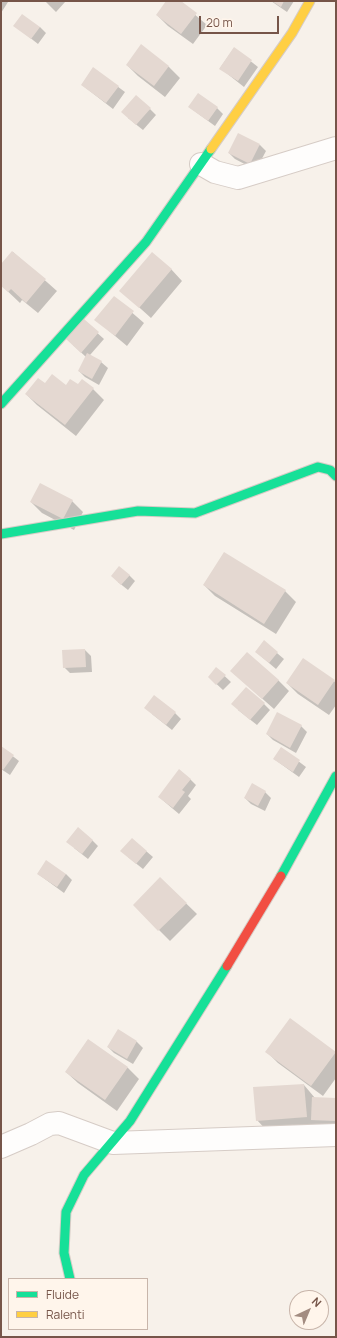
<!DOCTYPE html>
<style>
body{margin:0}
#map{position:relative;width:337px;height:1338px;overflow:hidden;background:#f7f1ea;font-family:Manrope,sans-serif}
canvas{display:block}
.frame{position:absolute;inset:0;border:2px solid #765549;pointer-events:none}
.legend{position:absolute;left:8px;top:1278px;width:140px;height:52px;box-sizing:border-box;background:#fff5eb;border:1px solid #c8b5aa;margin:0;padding:5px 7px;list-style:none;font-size:12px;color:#765549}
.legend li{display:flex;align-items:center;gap:8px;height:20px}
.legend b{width:20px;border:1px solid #c8b5aa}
.north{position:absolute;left:289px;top:1290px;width:40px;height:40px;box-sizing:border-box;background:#fff5eb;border:1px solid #c8b5aa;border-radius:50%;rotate:44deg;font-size:11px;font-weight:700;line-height:16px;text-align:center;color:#765549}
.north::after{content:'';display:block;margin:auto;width:14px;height:18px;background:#a38c81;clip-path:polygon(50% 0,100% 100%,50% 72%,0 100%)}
.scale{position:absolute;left:199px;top:16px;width:80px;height:18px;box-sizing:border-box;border:2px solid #765549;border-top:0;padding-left:5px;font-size:12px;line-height:14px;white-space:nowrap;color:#765549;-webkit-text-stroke:3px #fff5eb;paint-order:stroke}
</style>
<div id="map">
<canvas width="337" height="1338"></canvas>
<div class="frame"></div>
<ul class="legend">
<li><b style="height:5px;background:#16e098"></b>Fluide</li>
<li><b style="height:5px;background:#ffcf43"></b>Ralenti</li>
</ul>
<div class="north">N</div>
<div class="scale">20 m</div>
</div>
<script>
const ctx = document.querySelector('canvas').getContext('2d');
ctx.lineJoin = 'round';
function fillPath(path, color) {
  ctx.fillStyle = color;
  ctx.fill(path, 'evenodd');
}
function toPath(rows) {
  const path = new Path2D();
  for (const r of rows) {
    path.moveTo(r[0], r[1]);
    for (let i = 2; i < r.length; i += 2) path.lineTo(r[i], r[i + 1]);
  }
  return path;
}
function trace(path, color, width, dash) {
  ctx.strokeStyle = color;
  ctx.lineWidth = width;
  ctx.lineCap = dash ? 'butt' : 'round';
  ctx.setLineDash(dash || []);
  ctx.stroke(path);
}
const shadow = toPath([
 [1,1,8,2,1,13],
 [45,1,66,1,56,12],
 [167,1,179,1,207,25,193,44,168,26,157,15],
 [271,1,294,1,287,12],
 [15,26,40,27,46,33,38,44],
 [142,46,169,67,180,78,165,97,138,76,127,65],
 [234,48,258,67,244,87,220,68],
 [94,69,125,92,113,109,82,85],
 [189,107,217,108,223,114,215,126],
 [150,109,156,115,143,130,128,118],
 [260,145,266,151,256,170,235,159,229,153],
 [13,252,57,291,38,313,22,300,20,303,1,285,1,265],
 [171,269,182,281,151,318,121,291],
 [114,297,144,323,127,346,96,320],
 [84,321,104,339,90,355,101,362,108,368,99,385,85,377,79,371,86,357,73,345],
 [45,385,78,386,93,389,104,400,76,436,37,405,26,394],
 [72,501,83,512,74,530,42,513,31,502],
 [129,575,135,581,128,590,118,582],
 [204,585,285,591,296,602,276,634,215,596],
 [264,642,284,659,276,669,256,652],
 [85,650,91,656,92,672,70,673,64,667],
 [216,668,231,682,223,690,209,677],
 [231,671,278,680,289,691,274,709],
 [334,681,336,683,336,705,329,715,298,694,287,683],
 [264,704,270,710,257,725,238,710],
 [175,713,181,719,172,730,152,714],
 [301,726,307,732,296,753,273,740,267,734],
 [1,747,19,761,10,775,1,769],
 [281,748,306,767,299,777,274,759],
 [190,779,196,785,188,796,191,799,179,814,159,797],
 [265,792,271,798,265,811,251,804,245,798],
 [132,839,153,857,143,869,128,857],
 [92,840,98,846,88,859,74,848],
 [38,874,66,874,72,880,64,893],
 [160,878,197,914,170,941,134,905],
 [291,1020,336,1053,336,1078,323,1096,278,1063,267,1052],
 [119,1031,137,1042,143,1048,133,1064,114,1053,108,1047],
 [88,1040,128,1068,139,1079,117,1111,78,1083,66,1072],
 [304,1085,315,1098,336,1099,336,1132,268,1132,257,1120]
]);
const building = toPath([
 [166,1,181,1,197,13,181,34,156,15],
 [272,1,284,1,281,7],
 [22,14,40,27,31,39,13,26],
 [141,44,169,66,154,86,126,65],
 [234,47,252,60,238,81,219,69],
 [93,67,119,86,106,103,81,85],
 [198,93,218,107,208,121,188,107],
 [136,95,151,108,136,125,121,112],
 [238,133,260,144,250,164,228,153],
 [12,251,46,279,26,303,11,289,8,292,1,286,1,264],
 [152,252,172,269,139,308,119,291],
 [114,296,134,311,115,336,94,320],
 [84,319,99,332,81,353,66,339],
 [87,353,102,361,92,379,78,371],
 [52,374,66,385,70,379,78,384,82,379,94,388,65,425,25,394,38,378,45,383],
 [40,483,73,500,63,519,30,502],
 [224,552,286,590,264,624,203,585],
 [119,566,130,575,121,585,111,576],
 [264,640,278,652,269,663,255,652],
 [85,649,86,667,63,668,62,650],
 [247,652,279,680,262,699,230,671],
 [303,658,335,680,318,705,286,683],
 [216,667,226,675,216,685,208,677],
 [246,687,265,703,250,720,231,704],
 [154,695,176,712,166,725,144,708],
 [277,712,302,725,290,748,266,734],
 [1,746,14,755,3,770,1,768],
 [281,747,300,760,293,772,273,759],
 [179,769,191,779,182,790,185,792,173,808,158,797],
 [252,783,266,791,258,806,244,798],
 [78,827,93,840,82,854,66,842],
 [132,838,147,851,136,864,120,851],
 [46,860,66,874,57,887,37,874],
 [160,877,187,903,158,931,133,905],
 [290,1018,336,1052,311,1086,265,1052],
 [118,1029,137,1041,127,1059,107,1047],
 [88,1039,128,1067,105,1100,65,1072],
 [304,1084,307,1117,256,1121,253,1087],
 [312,1097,336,1098,336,1121,311,1120]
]);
const street = toPath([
 [201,164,215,172,238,178,336,148],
 [1,1147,31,1134,50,1124,59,1123,113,1143,336,1135]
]);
const fast = toPath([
 [1,404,146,242,211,149],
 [1,534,138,511,195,513,318,467,330,470,336,476],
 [281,876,336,776],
 [70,1279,64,1253,66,1212,84,1175,130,1121,227,966]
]);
const slow = toPath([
 [211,149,292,33,310,1]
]);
const jam = toPath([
 [227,966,281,876]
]);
fillPath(shadow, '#0003');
fillPath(building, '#e4d8d1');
trace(street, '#d6ccc6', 24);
trace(fast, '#d6ccc6', 11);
trace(slow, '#d6ccc6', 11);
trace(jam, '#d6ccc6', 11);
trace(street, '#fefdfc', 22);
trace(fast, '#16e098', 9);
trace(slow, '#ffcf43', 9);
trace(jam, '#f24e42', 9);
</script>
